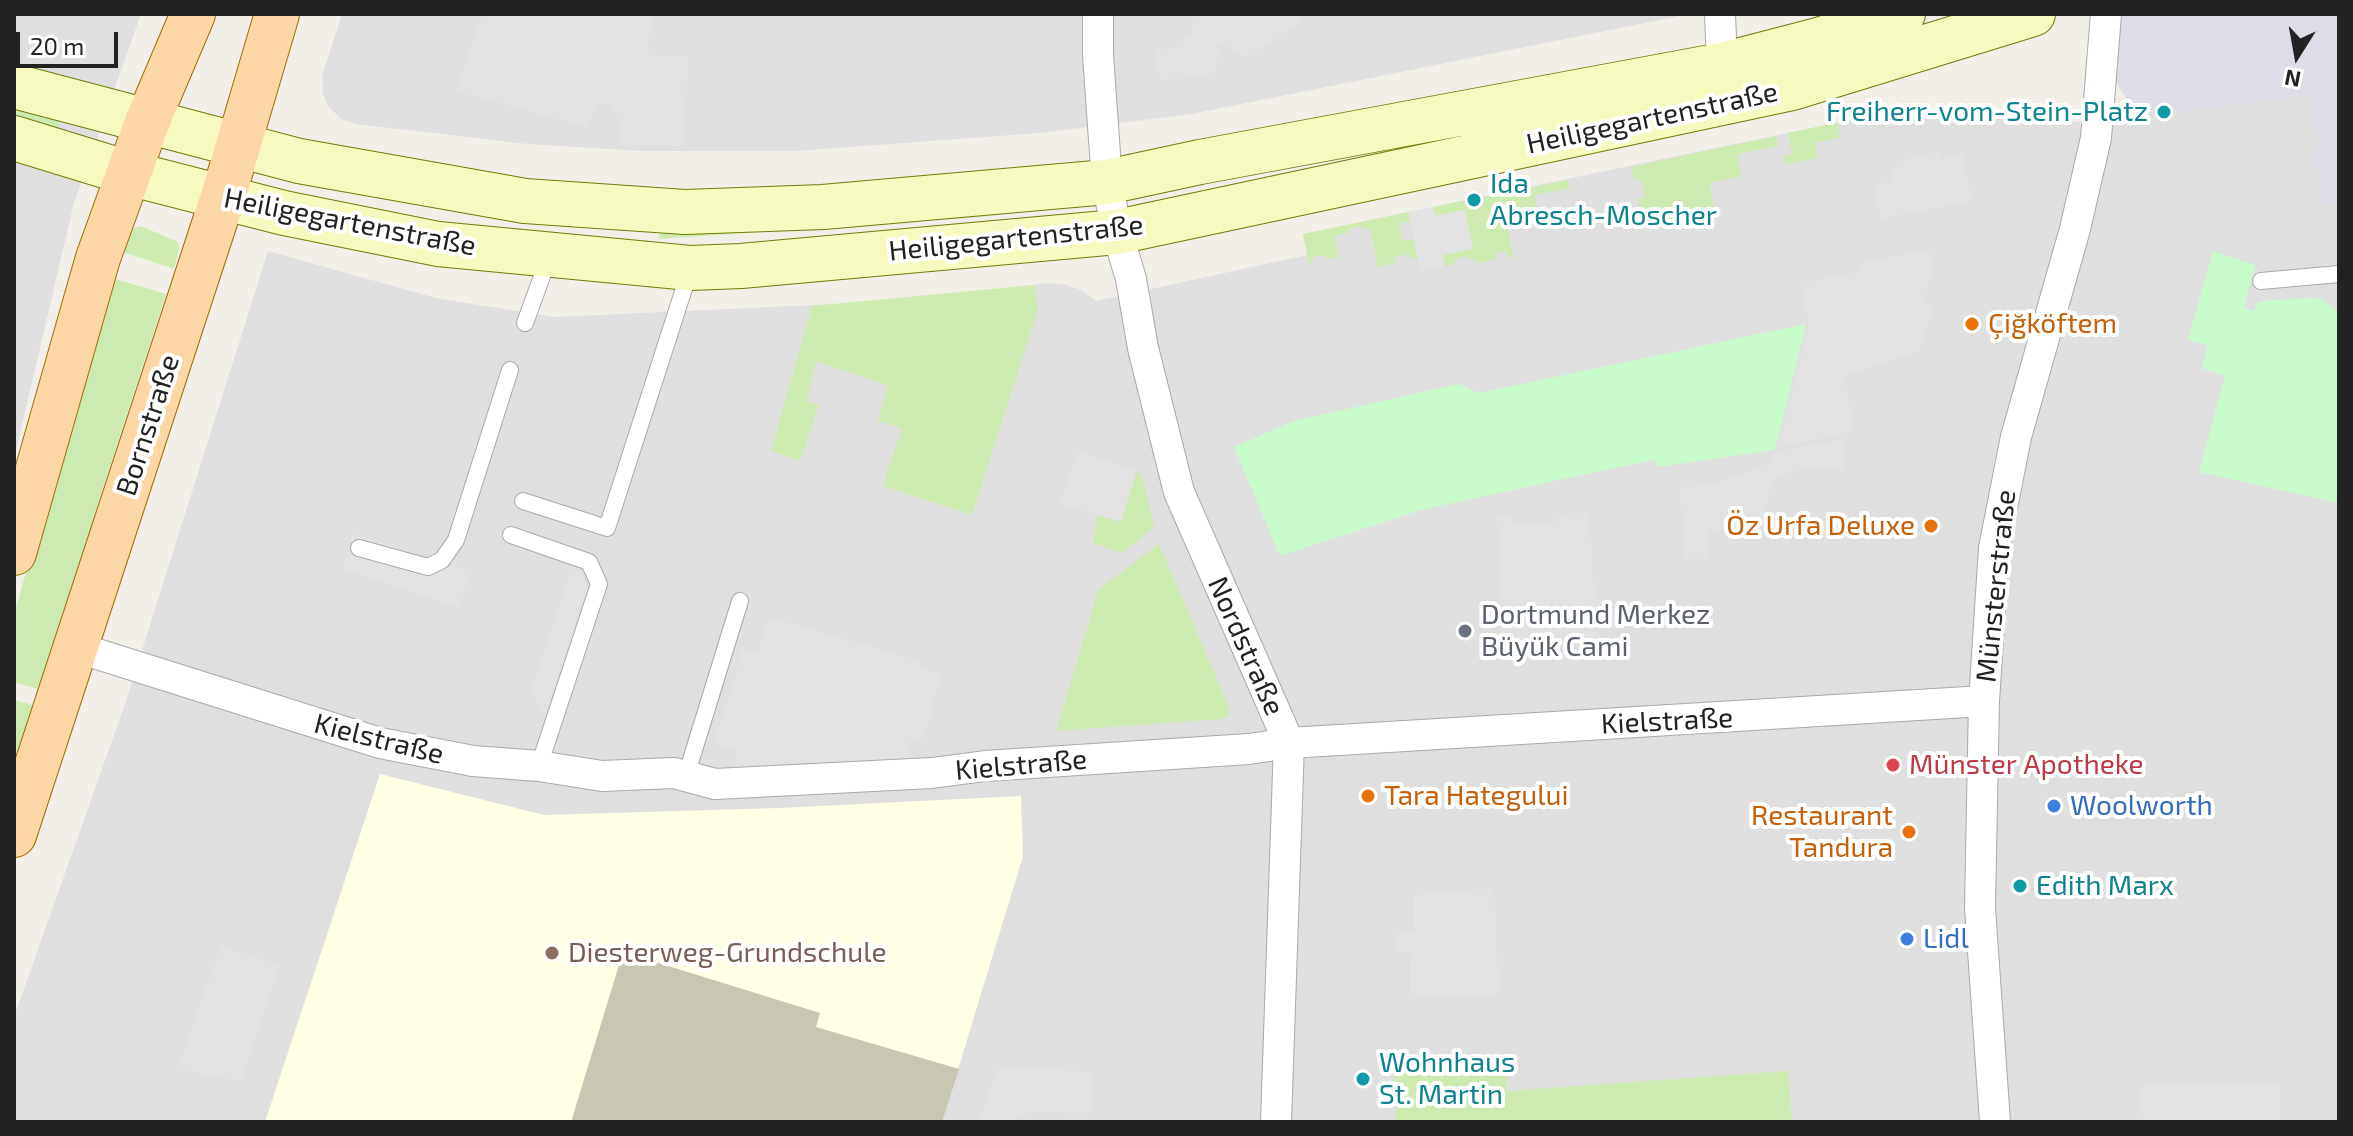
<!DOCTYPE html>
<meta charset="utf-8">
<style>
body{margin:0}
#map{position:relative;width:2353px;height:1136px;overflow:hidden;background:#f2efe9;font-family:"Exo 2",sans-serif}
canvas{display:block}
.frame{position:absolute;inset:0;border:16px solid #222;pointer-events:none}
.north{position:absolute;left:2257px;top:16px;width:80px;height:80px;-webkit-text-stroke:6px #fff;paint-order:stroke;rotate:191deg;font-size:22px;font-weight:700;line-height:32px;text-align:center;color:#222}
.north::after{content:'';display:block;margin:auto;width:28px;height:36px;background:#222;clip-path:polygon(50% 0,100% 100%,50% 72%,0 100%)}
.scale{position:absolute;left:16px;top:32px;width:102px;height:36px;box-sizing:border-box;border:4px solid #222;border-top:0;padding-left:10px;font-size:24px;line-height:28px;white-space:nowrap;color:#222;-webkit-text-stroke:6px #fff;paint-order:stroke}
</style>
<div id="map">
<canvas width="2353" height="1136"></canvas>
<div class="frame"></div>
<div class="north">N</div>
<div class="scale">20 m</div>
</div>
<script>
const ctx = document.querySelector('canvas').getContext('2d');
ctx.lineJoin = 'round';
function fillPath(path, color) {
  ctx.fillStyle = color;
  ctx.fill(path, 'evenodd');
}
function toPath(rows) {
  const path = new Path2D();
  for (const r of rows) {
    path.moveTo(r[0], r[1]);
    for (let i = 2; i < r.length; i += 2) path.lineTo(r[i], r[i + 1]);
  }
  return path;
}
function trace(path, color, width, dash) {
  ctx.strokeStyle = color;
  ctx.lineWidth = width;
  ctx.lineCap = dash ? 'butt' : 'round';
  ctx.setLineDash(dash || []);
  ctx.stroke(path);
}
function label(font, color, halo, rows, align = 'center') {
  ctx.font = font + ' "Exo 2",sans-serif';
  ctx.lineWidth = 8;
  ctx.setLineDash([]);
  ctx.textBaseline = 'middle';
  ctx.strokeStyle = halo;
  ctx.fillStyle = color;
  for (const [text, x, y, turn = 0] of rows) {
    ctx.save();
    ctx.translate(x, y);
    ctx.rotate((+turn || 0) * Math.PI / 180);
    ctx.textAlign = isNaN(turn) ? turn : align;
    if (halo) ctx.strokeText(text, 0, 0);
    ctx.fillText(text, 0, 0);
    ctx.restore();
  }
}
const residential = toPath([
 [14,14,141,14,74,203,14,459],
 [342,14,1690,14,1192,114,1040,133,795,151,641,151,527,144,356,124,341,119,328,106,323,93,322,76],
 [2339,83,2339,1122,14,1122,14,1017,125,704,268,251,436,298,554,317,900,301,1048,283,1066,285,1082,290,1096,301,1307,255,1303,234,1907,108,1911,117,1979,104,1982,116,1999,113,2038,124,2148,117]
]);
const education = toPath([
 [380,774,544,815,779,808,1021,796,1023,856,942,1122,265,1122]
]);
const construction = toPath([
 [623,952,820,1013,816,1027,959,1069,942,1122,571,1122]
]);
const grass = toPath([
 [14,102,61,117,58,128,14,114],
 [1837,123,1840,137,1815,143,1817,158,1785,164,1784,156,1792,154,1788,133],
 [1776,136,1778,146,1737,154,1741,176,1710,183,1716,218,1679,226,1677,221,1644,228,1638,199,1645,196,1641,179,1634,180,1631,167],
 [1568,180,1570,188,1534,195,1538,215,1526,217,1524,214,1506,217,1513,257,1509,258,1507,251,1495,254,1496,259,1477,263,1476,259,1469,260,1467,256,1454,259,1455,264,1445,266,1443,255,1464,210,1434,216,1433,207],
 [1028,201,1031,211,981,217,658,239,661,231],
 [1409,212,1410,221,1399,224,1402,241,1414,239,1417,258,1411,259,1410,254,1395,257,1395,263,1378,267,1370,228,1364,229,1362,226,1348,229,1348,233,1334,236,1338,257,1327,259,1325,255,1312,257,1313,262,1309,264,1303,234],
 [141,226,178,242,179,249,174,269,120,251,130,230],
 [109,277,166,294,99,500,44,691,14,682,14,615],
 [1034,285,1038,309,972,515,883,486,902,428,878,421,888,385,816,361,806,401,819,405,800,461,771,451,812,306],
 [1137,470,1143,479,1154,527,1122,553,1093,543,1098,515,1121,522],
 [1159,544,1229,707,1229,716,1222,719,1056,731,1099,589],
 [14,700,40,707,14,795],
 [1395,1055,1506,1055,1507,1091,1788,1071,1792,1122,1396,1122,1396,1103,1393,1102]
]);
const park = toPath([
 [2213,251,2255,265,2244,308,2254,311,2257,303,2261,301,2314,298,2323,300,2339,312,2339,503,2199,472,2225,376,2202,368,2208,345,2188,340],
 [1806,324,1775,450,1657,467,1655,460,1619,467,1421,510,1280,556,1234,447,1294,421,1458,384,1479,393]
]);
const parking = toPath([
 [483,14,652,14,647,54,689,57,683,146,621,145,622,124,610,106,596,104,588,127,455,91],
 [1192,14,1297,14,1304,21,1247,59,1223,43,1218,43,1217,69,1211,76,1159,80,1157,50,1171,48,1191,32,1194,23],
 [1939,152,1940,159,1963,155,1972,201,1881,219,1874,184,1892,181,1890,168,1903,166,1902,160],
 [1433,207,1435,216,1465,210,1473,249,1443,255,1445,266,1420,270,1409,212],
 [1937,248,1925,302,1933,305,1920,351,1845,376,1854,432,1779,447,1809,322,1801,283,1860,272,1858,263],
 [1844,439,1845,469,1800,469,1772,480,1763,523,1709,531,1709,559,1684,559,1680,487,1711,485,1772,462,1773,452],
 [1077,451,1137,470,1121,522,1061,504],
 [1589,513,1597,639,1517,638,1517,646,1502,647,1497,516,1511,515,1513,526,1558,526,1558,514],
 [354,533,471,572,459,607,343,569],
 [579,570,588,586,545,713,531,694,568,577],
 [770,617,920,661,918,668,940,675,924,739,909,740,911,764,737,772,736,749,719,750,717,736,743,649,756,653],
 [1494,888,1499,995,1410,998,1410,953,1394,953,1395,932,1414,932,1414,895],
 [221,946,280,965,241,1081,177,1069],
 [998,1068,1093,1071,1091,1114,1031,1112,1011,1122,980,1122],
 [2281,1083,2281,1122,2143,1122,2141,1085]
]);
const plaza = toPath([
 [2117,14,2339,14,2339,204,2322,206,2314,149,2319,148,2311,94,2148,117,2125,97,2113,77]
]);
const service = toPath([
 [2261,281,2339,274],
 [525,323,549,257],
 [523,501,607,528,690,270],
 [511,535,589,562,599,584,539,766],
 [359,548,428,567,442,560,456,540,510,370],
 [686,776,740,601]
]);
const minor = toPath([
 [1098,14,1098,55,1107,182,1117,232,1131,279,1143,348,1179,492,1289,743,1276,1122],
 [1720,14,1722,65],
 [75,647,380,743,473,761,539,766,602,776,674,773,715,784,932,773,985,766,1249,749,1289,743,1984,701],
 [1995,1122,1980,908,1984,701,1994,548,2016,437,2075,229,2096,138,2106,14]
]);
const secondary = toPath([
 [14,86,299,161,525,201,685,212,823,207,1107,182,1200,162,1722,65,1818,40,1903,14],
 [14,138,128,173,284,213,438,244,690,268,741,266,1117,232,1792,88,2033,14]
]);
const primary = toPath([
 [14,553,98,258,148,120,193,14],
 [14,835,223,197,277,14]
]);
const markers = [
 [2164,112,8,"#0f9aa8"],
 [1474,200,8,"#0f9aa8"],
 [1972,324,8,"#e8710a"],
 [1931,526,8,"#e8710a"],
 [1465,631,8,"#6b7280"],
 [1893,765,8,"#e0444e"],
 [1368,796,8,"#e8710a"],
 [2054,806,8,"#3f7fe0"],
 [1909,832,8,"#e8710a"],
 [2020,886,8,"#0f9aa8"],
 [1907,939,8,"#3f7fe0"],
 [552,953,8,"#8d6e63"],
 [1363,1079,8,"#0f9aa8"]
];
const cultureNames = [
 ["Freiherr-vom-Stein-Platz",2148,112,"right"],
 ["Ida",1490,184],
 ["Abresch-Moscher",1490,216],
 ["Edith Marx",2036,886],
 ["Wohnhaus",1379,1063],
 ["St. Martin",1379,1095]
];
const streetNames = [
 ["Heiligegartenstraße",1652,118,-12],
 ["Heiligegartenstraße",350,222,11],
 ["Heiligegartenstraße",1016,238,-6],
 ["Bornstraße",148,425,-72],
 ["Münsterstraße",1996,586,-84],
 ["Nordstraße",1246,646,66],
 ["Kielstraße",1667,721,-3],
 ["Kielstraße",379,739,14],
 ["Kielstraße",1021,765,-5]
];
const foodNames = [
 ["Çiğköftem",1988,324],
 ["Öz Urfa Deluxe",1915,526,"right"],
 ["Tara Hategului",1384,796],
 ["Restaurant",1893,816,"right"],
 ["Tandura",1893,848,"right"]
];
const worshipNames = [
 ["Dortmund Merkez",1481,615],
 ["Büyük Cami",1481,647]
];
const healthNames = [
 ["Münster Apotheke",1909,765]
];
const shopNames = [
 ["Woolworth",2070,806],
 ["Lidl",1923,939]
];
const educationNames = [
 ["Diesterweg-Grundschule",568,953]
];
fillPath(residential, '#e0dfdf');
fillPath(education, '#ffffe5');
fillPath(construction, '#c7c7b4');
fillPath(grass, '#cdebb0');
fillPath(park, '#c8facc');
fillPath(parking, '#e2e2e2');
fillPath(plaza, '#dddde8');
trace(service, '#a9a9a9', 18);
trace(minor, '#a9a9a9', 32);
trace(secondary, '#707d05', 46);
trace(primary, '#a06b00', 46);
trace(service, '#fff', 16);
trace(minor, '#fff', 30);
trace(secondary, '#f7fabf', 44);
trace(primary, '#fcd6a4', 44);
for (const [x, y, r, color] of markers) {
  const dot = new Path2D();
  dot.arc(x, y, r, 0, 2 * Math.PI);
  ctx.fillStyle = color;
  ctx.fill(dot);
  trace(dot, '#fff', 3);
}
label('28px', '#0d838f', '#fff', cultureNames, 'left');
label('28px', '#222', '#fff', streetNames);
label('28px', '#c56008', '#fff', foodNames, 'left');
label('28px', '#5b616d', '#fff', worshipNames, 'left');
label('28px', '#be3a42', '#fff', healthNames, 'left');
label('28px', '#366cbe', '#fff', shopNames, 'left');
label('28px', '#785e54', '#fff', educationNames, 'left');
</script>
